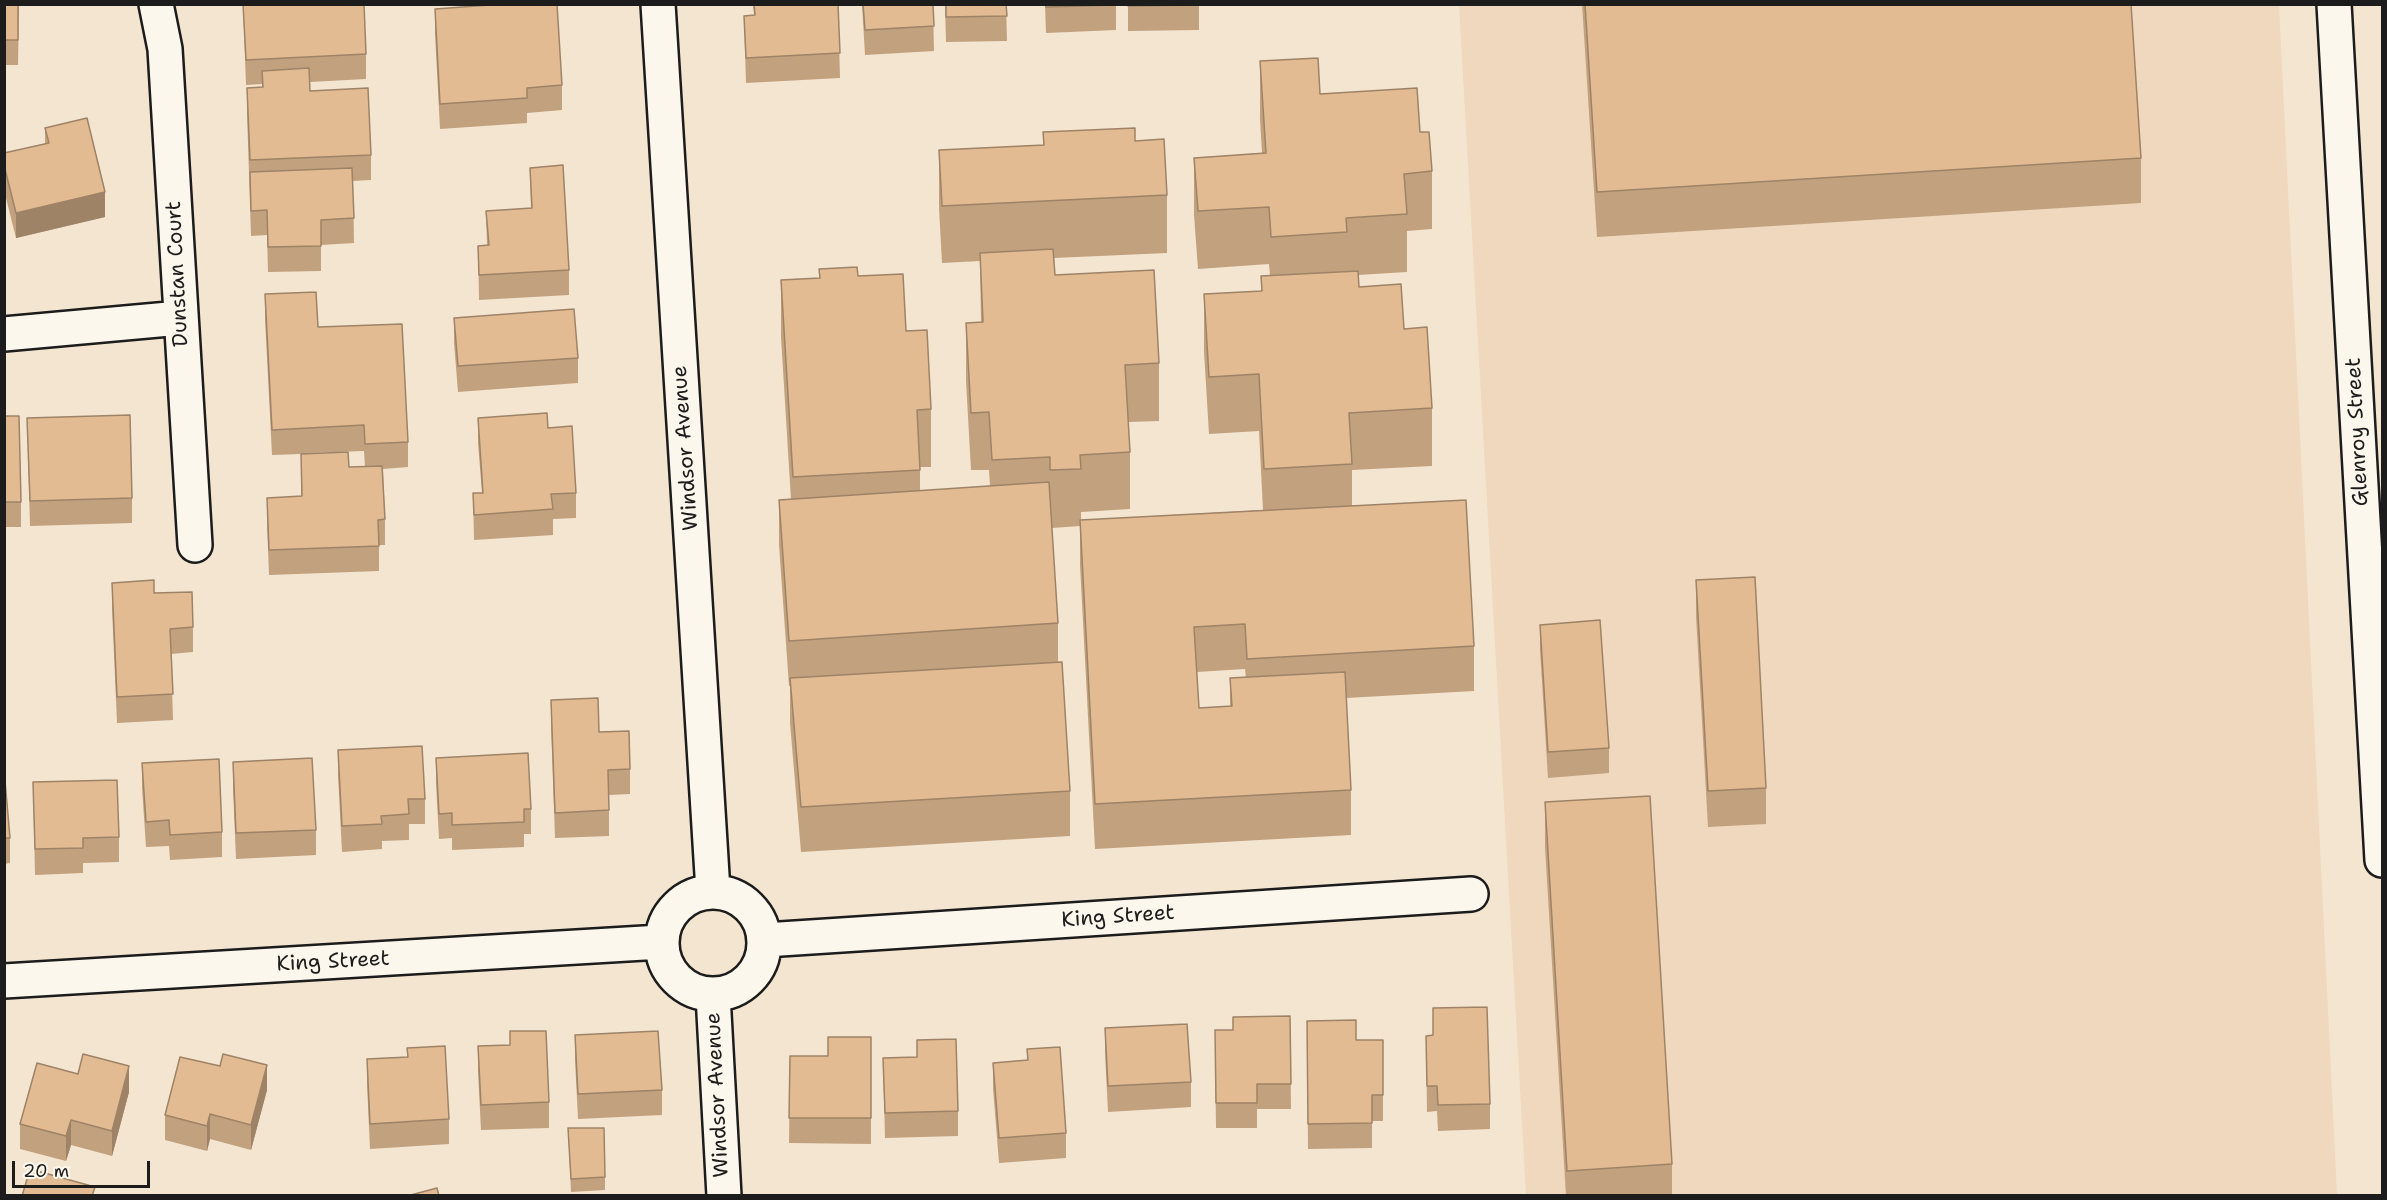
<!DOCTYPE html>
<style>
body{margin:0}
#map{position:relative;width:2387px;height:1200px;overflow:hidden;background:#f4e5d1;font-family:"Shantell Sans",sans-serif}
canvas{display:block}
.frame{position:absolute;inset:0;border:6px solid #1c1c1c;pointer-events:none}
.scale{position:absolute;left:12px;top:1161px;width:138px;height:27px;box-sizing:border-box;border:3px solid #1c1c1c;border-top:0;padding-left:8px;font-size:18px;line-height:21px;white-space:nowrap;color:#1c1c1c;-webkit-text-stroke:4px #fbf7ec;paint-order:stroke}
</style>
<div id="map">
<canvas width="2387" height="1200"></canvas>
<div class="frame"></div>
<div class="scale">20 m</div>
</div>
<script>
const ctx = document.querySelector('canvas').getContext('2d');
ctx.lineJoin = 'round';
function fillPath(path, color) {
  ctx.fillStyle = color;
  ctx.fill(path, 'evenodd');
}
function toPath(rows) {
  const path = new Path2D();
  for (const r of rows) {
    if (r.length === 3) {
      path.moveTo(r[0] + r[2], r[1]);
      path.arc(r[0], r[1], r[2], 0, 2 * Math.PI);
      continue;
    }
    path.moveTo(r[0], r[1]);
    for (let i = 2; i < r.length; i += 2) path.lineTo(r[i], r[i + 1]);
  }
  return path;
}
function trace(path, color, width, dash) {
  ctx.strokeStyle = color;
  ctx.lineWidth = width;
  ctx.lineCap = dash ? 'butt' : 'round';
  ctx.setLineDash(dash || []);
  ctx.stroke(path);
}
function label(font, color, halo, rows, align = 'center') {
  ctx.font = font + ' "Shantell Sans",sans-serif';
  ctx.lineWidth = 5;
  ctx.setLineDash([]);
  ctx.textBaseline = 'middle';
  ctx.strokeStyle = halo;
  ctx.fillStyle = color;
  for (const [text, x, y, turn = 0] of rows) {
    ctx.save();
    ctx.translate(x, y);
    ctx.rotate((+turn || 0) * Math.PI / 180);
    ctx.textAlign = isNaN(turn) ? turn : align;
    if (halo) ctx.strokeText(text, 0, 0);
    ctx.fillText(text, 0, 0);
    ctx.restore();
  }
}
const built = toPath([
 [1459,5,2279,5,2337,1195,1526,1195]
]);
const minor = toPath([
 [156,4,165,49,195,545],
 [658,4,713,891],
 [2334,4,2382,860],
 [4,334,180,318],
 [713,943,51],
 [765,940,1471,894],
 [4,981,661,942],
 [713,995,724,1196]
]);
const wall = toPath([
 [4,4,19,4,18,65,4,65],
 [243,4,364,4,366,54,366,79,310,82,310,91,371,155,371,180,353,181,354,243,321,245,321,271,268,272,267,235,251,236,247,113,247,88,262,87,262,84,246,85],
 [753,4,838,4,840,78,746,83,744,16,754,15],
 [862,4,933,4,934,51,865,55],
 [945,4,1006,4,1007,41,946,42],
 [1045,4,1116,4,1116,30,1046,33],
 [1128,4,1199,4,1199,30,1128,31],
 [1582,4,2131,4,2141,158,2141,203,1597,237],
 [435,9,562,85,562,110,527,113,527,123,440,129,435,34],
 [1260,61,1320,94,1420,132,1432,171,1432,229,1407,231,1407,272,1358,275,1359,287,1404,329,1432,408,1432,466,1352,470,1352,506,1474,646,1474,691,1346,698,1351,790,1351,835,1095,849,1080,565,1080,526,1052,528,1058,623,1058,662,1070,791,1070,836,801,852,790,723,790,686,789,686,779,545,779,500,791,500,781,337,781,280,819,278,819,269,858,276,906,331,931,409,931,467,920,467,920,491,990,486,989,470,971,470,966,381,966,323,981,322,980,261,942,263,939,208,939,150,1043,145,1043,132,1135,141,1167,195,1167,253,1054,258,1055,275,1159,363,1159,421,1128,422,1130,452,1130,509,1081,512,1081,520,1263,510,1259,431,1209,434,1204,352,1204,294,1261,291,1261,276,1270,276,1269,264,1198,269,1194,215,1194,158,1262,153,1260,119],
 [1245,669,1246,678,1230,678,1230,706,1199,708,1197,672],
 [45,128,105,217,16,238,4,190,4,153,45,144],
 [530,168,569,270,569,295,479,300,478,246,487,245,486,211,531,208],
 [265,294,318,327,408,442,408,467,383,469,385,519,385,545,379,545,379,571,269,575,267,523,267,498,301,496,301,454,272,455,265,319],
 [364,451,365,467,349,467,308,453],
 [454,318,578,358,578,383,458,392,454,343],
 [4,416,21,502,21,527,4,527],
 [27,418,132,498,132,523,30,526],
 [478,418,548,428,576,493,576,518,553,519,553,535,474,540,473,493,482,493,478,443],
 [1696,580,1766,788,1766,824,1708,827,1696,616],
 [112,583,154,593,193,627,193,652,171,654,173,720,117,723,112,608],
 [1540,625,1609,748,1609,773,1548,778,1540,650],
 [551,700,599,732,630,769,630,794,609,795,609,836,555,838,551,725],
 [338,750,425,799,425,824,409,824,409,840,382,841,382,849,342,852,338,775],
 [436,758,531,809,531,834,524,834,524,847,452,850,452,838,439,839,436,783],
 [233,762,316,830,316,855,236,859,233,788],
 [142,763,222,832,222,857,170,860,169,846,146,847,142,788],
 [4,769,10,838,10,863,4,864],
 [33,782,119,837,119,862,83,863,83,873,35,875],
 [1545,802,1672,1164,1672,1196,1566,1196,1545,847],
 [1433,1008,1490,1104,1490,1129,1438,1131,1437,1111,1427,1112,1426,1036,1433,1035],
 [1290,1016,1291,1109,1257,1109,1257,1128,1216,1128,1215,1055,1233,1030],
 [1307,1021,1356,1040,1383,1040,1383,1121,1372,1121,1372,1148,1308,1149],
 [1105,1028,1191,1082,1191,1107,1108,1112,1105,1053],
 [575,1035,662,1090,662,1115,578,1119,575,1060],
 [871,1037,871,1144,789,1143,790,1056,828,1056],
 [917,1040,958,1111,958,1136,885,1138,883,1058,917,1057],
 [478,1046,549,1102,549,1128,481,1130,478,1071],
 [407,1048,449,1119,449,1144,370,1149,367,1084,367,1059,407,1057],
 [1027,1049,1066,1133,1066,1158,999,1163,993,1088,993,1063,1027,1060],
 [267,1090,251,1150,210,1139,207,1151,165,1140,165,1115],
 [129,1092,112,1156,71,1145,66,1161,20,1149,20,1124],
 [568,1128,605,1177,605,1190,571,1192]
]);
const shadedWall = toPath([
 [105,192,105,217,16,238,16,213],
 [267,1065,267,1090,251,1150,251,1125],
 [129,1066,129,1092,112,1156,112,1131],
 [210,1114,210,1139,207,1151,207,1126],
 [71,1120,71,1145,66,1161,66,1136]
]);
const building = toPath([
 [4,4,18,4,18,40,4,40,4,4],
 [243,4,364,4,366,54,246,60,243,4],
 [503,4,557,4,562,85,527,88,527,98,440,104,435,9,503,4],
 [754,4,838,4,840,53,746,58,744,16,755,15,754,4],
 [863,4,933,4,934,26,865,30,863,4],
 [946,4,1006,4,1007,16,946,17,946,4],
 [1046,4,1116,4,1116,5,1046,7,1046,4],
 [1128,4,1199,4,1199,5,1128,6,1128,4],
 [1585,4,2131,4,2141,158,1597,192,1585,4],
 [1318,58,1320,94,1417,88,1420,132,1429,132,1432,171,1404,174,1407,214,1346,218,1347,232,1271,237,1269,207,1198,211,1194,158,1266,153,1260,61,1318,58],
 [309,68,310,91,368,88,371,155,250,160,247,88,263,87,262,71,309,68],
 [87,118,105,192,16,213,4,165,4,153,49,143,45,128,87,118],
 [1135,128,1135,141,1164,139,1167,195,942,206,939,150,1044,145,1043,132,1135,128],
 [563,165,569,270,479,275,478,246,489,245,486,211,532,208,530,168,563,165],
 [352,168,354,218,321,220,321,246,268,247,267,210,251,211,250,172,352,168],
 [1053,249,1055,275,1154,270,1159,363,1125,365,1130,452,1080,455,1081,469,1050,470,1050,457,992,460,989,412,971,413,966,323,983,322,980,253,1053,249],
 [857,267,858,276,903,274,906,331,927,330,931,409,917,410,920,470,793,477,781,280,820,278,819,269,857,267],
 [1358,271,1359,287,1401,284,1404,329,1427,327,1432,408,1349,413,1352,464,1264,469,1259,374,1209,377,1204,294,1262,291,1261,276,1358,271],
 [316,292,318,327,402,324,408,442,365,444,364,425,272,430,265,294,316,292],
 [574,309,578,358,458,366,454,318,574,309],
 [547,413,548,428,572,426,576,493,551,494,553,509,474,515,473,493,483,493,478,418,547,413],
 [130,415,132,498,30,501,27,418,130,415],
 [4,416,19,416,21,502,4,502,4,416],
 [348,452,349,467,382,466,385,519,378,520,379,546,269,550,267,498,302,496,301,454,348,452],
 [1049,482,1058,623,789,641,779,500,1049,482],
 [1466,500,1474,646,1247,659,1245,624,1194,627,1199,708,1232,706,1230,678,1345,672,1351,790,1095,804,1080,520,1466,500],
 [1755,577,1766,788,1708,791,1696,580,1755,577],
 [154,580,154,593,192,592,193,627,170,629,173,694,117,697,112,583,154,580],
 [1600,620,1609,748,1548,752,1540,625,1600,620],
 [1062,662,1070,791,801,807,790,678,1062,662],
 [598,698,599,732,629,731,630,769,608,770,609,810,555,813,551,700,598,698],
 [422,746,425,799,408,799,409,814,381,816,382,824,342,826,338,750,422,746],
 [528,753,531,809,524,809,524,822,452,825,452,813,439,814,436,758,528,753],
 [312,758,316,830,236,833,233,762,312,758],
 [219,759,222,832,170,835,169,820,146,822,142,763,219,759],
 [4,769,10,838,4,838,4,769],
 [117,780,119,837,83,838,83,848,35,849,33,782,117,780],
 [1650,796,1672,1164,1567,1171,1545,802,1650,796],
 [1487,1007,1490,1104,1438,1105,1437,1086,1427,1086,1426,1036,1433,1035,1433,1008,1487,1007],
 [1290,1016,1291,1084,1257,1084,1257,1103,1216,1103,1215,1030,1233,1030,1233,1017,1290,1016],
 [1356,1020,1356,1040,1383,1040,1383,1095,1372,1095,1372,1123,1308,1124,1307,1021,1356,1020],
 [1187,1024,1191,1082,1108,1086,1105,1028,1187,1024],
 [510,1031,546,1031,549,1102,481,1105,478,1046,510,1045,510,1031],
 [658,1031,662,1090,578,1094,575,1035,658,1031],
 [828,1037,871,1037,871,1118,789,1118,790,1056,828,1056,828,1037],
 [956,1039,958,1111,885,1113,883,1058,917,1057,917,1040,956,1039],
 [445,1046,449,1119,370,1124,367,1059,408,1057,407,1048,445,1046],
 [1060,1047,1066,1133,999,1138,993,1063,1028,1060,1027,1049,1060,1047],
 [83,1054,129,1066,112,1131,71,1120,66,1136,20,1124,37,1063,78,1074,83,1054],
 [223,1054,267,1065,251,1125,210,1114,207,1126,165,1115,180,1057,220,1066,223,1054],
 [568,1128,604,1128,605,1177,571,1179,568,1128],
 [30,1169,95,1187,92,1196,22,1196,30,1169],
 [437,1188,439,1196,407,1196,437,1188]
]);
const streetNames = [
 ["Dunstan Court",178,274,-93],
 ["Glenroy Street",2358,432,-93],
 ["Windsor Avenue",686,448,-94],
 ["King Street",1118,917,-4],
 ["King Street",333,962,-3],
 ["Windsor Avenue",718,1095,-93]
];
fillPath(built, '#efd8be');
trace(minor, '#1c1c1c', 38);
trace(minor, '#fbf7ec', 33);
fillPath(wall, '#c2a17e');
fillPath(shadedWall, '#9e8367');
fillPath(building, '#e2bb93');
trace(building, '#9e8367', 1.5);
label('21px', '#1c1c1c', '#fbf7ec', streetNames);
</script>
